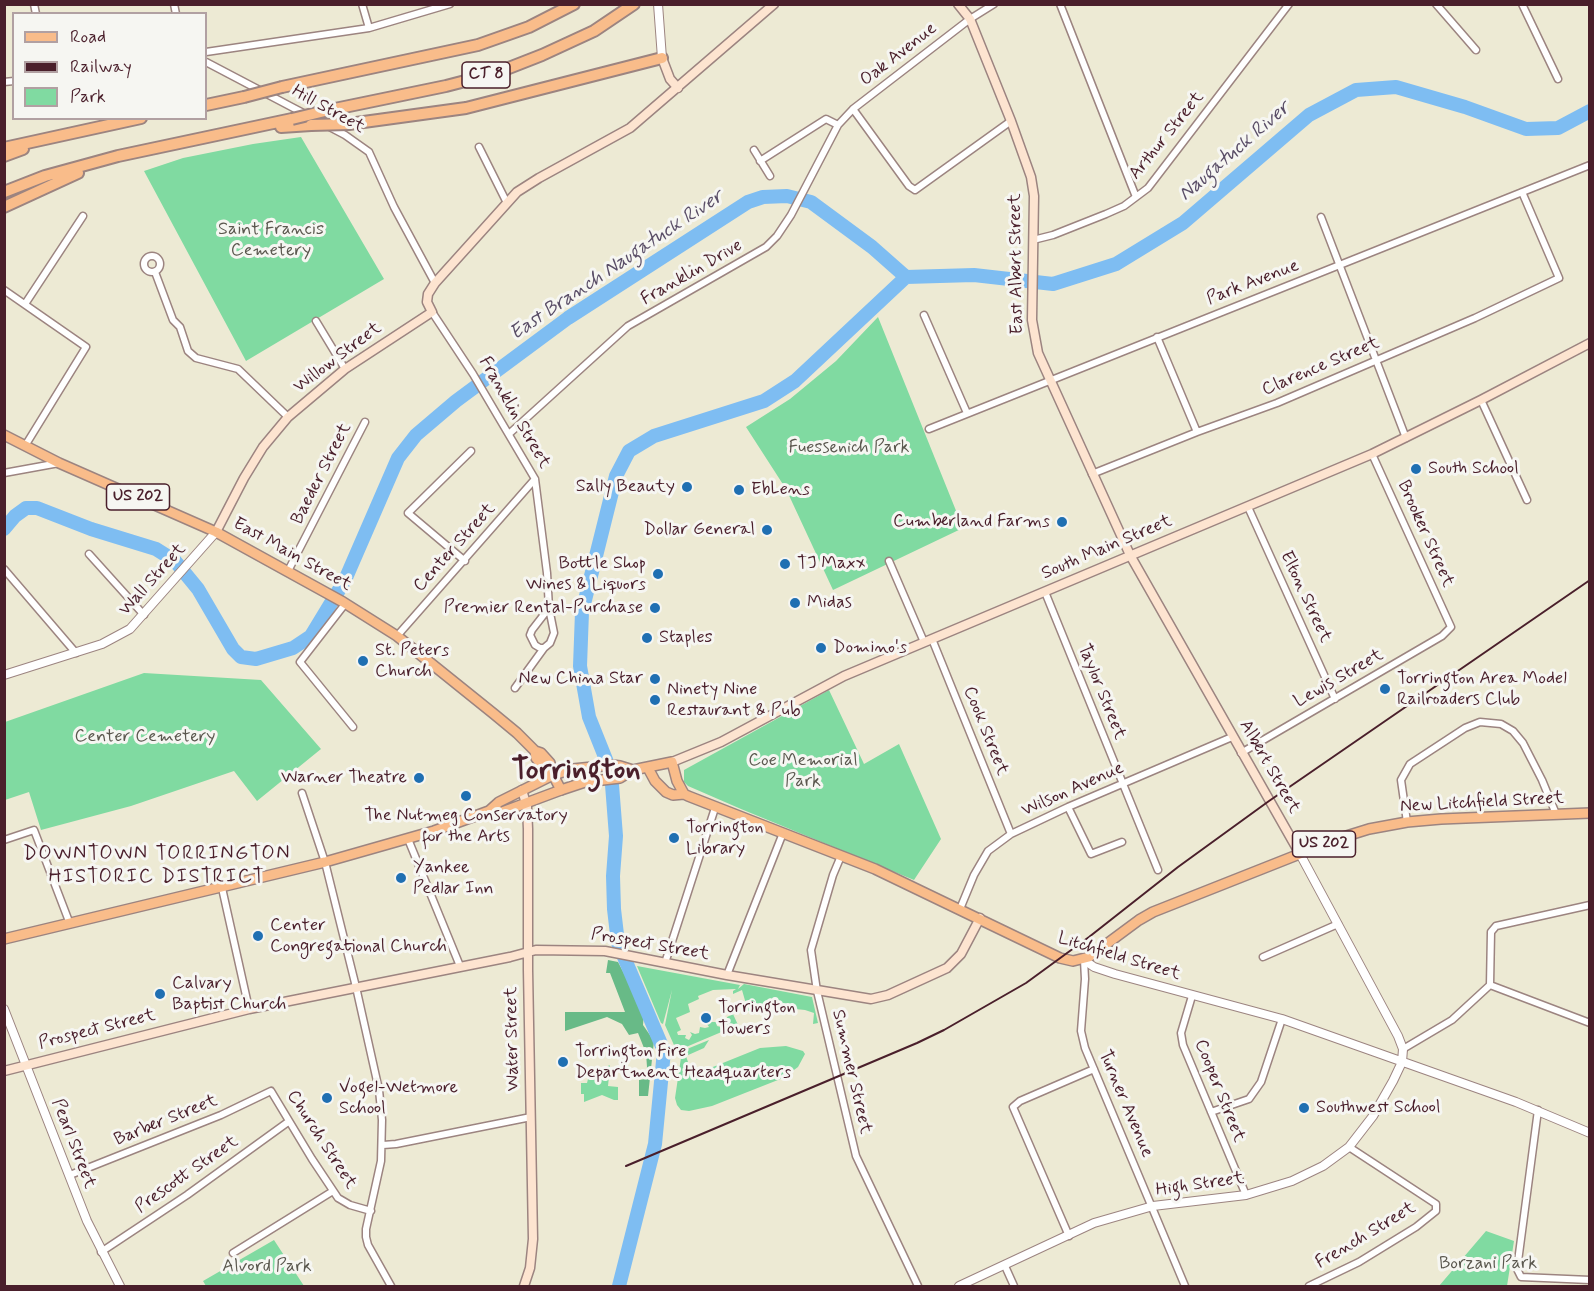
<!DOCTYPE html>
<style>
body{margin:0}
#map{position:relative;width:1594px;height:1291px;overflow:hidden;background:#edead4;font-family:Mynerve,sans-serif}
canvas{display:block}
.frame{position:absolute;inset:0;border:6px solid #4a1f2b;pointer-events:none}
.legend{position:absolute;left:12px;top:12px;width:195px;height:108px;box-sizing:border-box;background:#f6f6f2;border:2px solid #b1a0a2;margin:0;padding:8px 10px;list-style:none;font-size:18px;color:#4a1f2b}
.legend li{display:flex;align-items:center;gap:12px;height:30px}
.legend b{width:30px;border:2px solid #b1a0a2}
</style>
<div id="map">
<canvas width="1594" height="1291"></canvas>
<div class="frame"></div>
<ul class="legend">
<li><b style="height:8px;background:#f9bc8a"></b>Road</li>
<li><b style="height:8px;background:#4a1f2b"></b>Railway</li>
<li><b style="height:16px;background:#80daa1"></b>Park</li>
</ul>
</div>
<script>
const ctx = document.querySelector('canvas').getContext('2d');
ctx.lineJoin = 'round';
function fillPath(path, color) {
  ctx.fillStyle = color;
  ctx.fill(path, 'evenodd');
}
function toPath(rows) {
  const path = new Path2D();
  for (const r of rows) {
    if (r.length === 3) {
      path.moveTo(r[0] + r[2], r[1]);
      path.arc(r[0], r[1], r[2], 0, 2 * Math.PI);
      continue;
    }
    path.moveTo(r[0], r[1]);
    for (let i = 2; i < r.length; i += 2) path.lineTo(r[i], r[i + 1]);
  }
  return path;
}
function trace(path, color, width, dash) {
  ctx.strokeStyle = color;
  ctx.lineWidth = width;
  ctx.lineCap = dash ? 'butt' : 'round';
  ctx.setLineDash(dash || []);
  ctx.stroke(path);
}
function label(font, color, halo, rows, align = 'center') {
  ctx.font = font + ' Mynerve,sans-serif';
  ctx.lineWidth = 6;
  ctx.setLineDash([]);
  ctx.textBaseline = 'middle';
  ctx.strokeStyle = halo;
  ctx.fillStyle = color;
  for (const [text, x, y, turn = 0] of rows) {
    ctx.save();
    ctx.translate(x, y);
    ctx.rotate((+turn || 0) * Math.PI / 180);
    ctx.textAlign = isNaN(turn) ? turn : align;
    if (halo) ctx.strokeText(text, 0, 0);
    ctx.fillText(text, 0, 0);
    ctx.restore();
  }
}
const green = toPath([
 [301,137,384,279,246,361,144,171,183,158,253,144],
 [878,317,963,528,833,590,786,489,746,427,790,399,836,361],
 [144,673,261,680,321,749,257,801,234,771,131,806,41,830,29,792,5,800,5,722],
 [829,690,864,764,899,744,941,839,914,880,741,809,688,786,684,782,684,770],
 [637,966,740,985,738,989,744,984,812,997,818,1023,813,1024,814,1013,805,1010,775,1007,748,1011,742,990,733,994,733,991,736,989,713,990,698,996,699,999,688,1004,690,1012,676,1018,681,1030,677,1032,678,1035,686,1035,685,1038,689,1040,692,1035,690,1032,695,1034,699,1033,700,1027,705,1028,709,1027,707,1024,711,1022,716,1022,717,1026,721,1027,728,1022,727,1017,733,1014,738,1025,679,1050,678,1054,665,1025,672,990,663,1024,661,1023],
 [709,1040,704,1048,686,1056,688,1062,685,1064,687,1071,691,1070,693,1075,760,1048,786,1046,803,1051,805,1054,798,1067,783,1078,712,1106,689,1111,681,1110,677,1105,675,1098,682,1051],
 [609,1065,610,1066,608,1086,618,1087,618,1100,614,1100,602,1095,584,1102,584,1094,581,1094,581,1083,587,1083,588,1079,598,1079,598,1072,605,1071],
 [1486,1231,1514,1241,1507,1286,1439,1286],
 [274,1240,304,1286,206,1286,203,1281]
]);
const forest = toPath([
 [608,960,618,962,644,1012,643,1025,654,1041,648,1096,639,1096,639,1080,645,1079,647,1067,646,1053,638,1033,629,1035,622,1024,607,1017,565,1031,565,1012,625,1012,610,973,606,973]
]);
const stream = toPath([
 [1589,111,1590,114]
]);
const river = toPath([
 [906,277,974,275,1053,284,1116,264,1183,223,1309,115,1356,90,1396,87,1465,107,1526,129,1558,128,1590,111],
 [4,529,15,516,26,508,37,508,91,529,156,549,175,561,198,589,233,649,241,657,256,659,293,648,311,636,345,580,398,458,416,435,456,401,568,318,748,202,763,197,787,196,811,202,872,247,906,277],
 [619,1286,655,1144,664,1051,618,943,614,909,613,876,616,836,611,772,589,717,580,666,582,612,616,476,629,451,654,436,764,401,795,381,906,277]
]);
const minor = toPath([
 [34,4,36,14],
 [174,4,176,14],
 [362,4,369,28],
 [1060,4,1136,197],
 [1436,4,1476,50],
 [1522,4,1558,79],
 [206,52,369,28,450,4],
 [206,62,345,135,369,152,394,207,435,283],
 [4,82,14,81],
 [853,109,909,186,915,190,1011,121],
 [479,147,507,203],
 [754,150,770,176],
 [760,161,826,119,838,125],
 [1321,217,1406,438],
 [1033,240,1053,235,1106,214,1124,206,1148,188,1289,4],
 [152,264,8],
 [155,272,173,320,180,327,188,351,196,358,238,369,288,417],
 [4,290,86,347,25,446],
 [25,304,83,216],
 [432,312,473,374,535,479,547,573,549,608,554,633,550,643,544,648,540,648,535,645,530,635,532,630,549,608],
 [924,315,967,413],
 [316,321,345,369],
 [1157,337,1197,432],
 [1481,400,1527,500],
 [929,429,1590,165],
 [510,433,628,326,766,247,777,236,791,215,838,125,853,109,970,19,994,4],
 [4,473,59,463],
 [1092,474,1197,432,1277,403,1475,318,1559,278,1522,192],
 [1248,507,1335,699],
 [89,554,144,615],
 [465,561,408,513,471,451],
 [889,561,924,642],
 [4,569,76,653],
 [288,571,365,422],
 [1045,592,1158,870],
 [345,604,300,662,353,727],
 [397,636,535,479],
 [932,639,1011,834],
 [515,688,544,648],
 [1241,753,1442,636,1451,627,1372,454],
 [302,793,325,862,356,987,379,1090,382,1120,381,1161,366,1229,366,1237,368,1245,391,1286],
 [1068,807,1091,854,1122,842],
 [1407,822,1401,780,1410,764,1465,728,1480,722,1501,724,1513,731,1523,743,1542,780,1556,814],
 [408,839,460,966],
 [4,840,34,830,70,924],
 [841,856,833,875,811,950,817,991,856,1156,918,1286],
 [222,888,249,1009],
 [1590,905,1496,926,1491,932,1490,985,1590,1023],
 [960,909,974,875,988,851,1011,834,1068,807,1232,737],
 [1263,957,1338,924],
 [1084,960,1085,979,1081,1031,1085,1048,1185,1286],
 [665,963,715,808],
 [727,975,783,833],
 [1192,996,1181,1033,1183,1045,1246,1195],
 [1403,1049,1452,1020,1490,985],
 [1538,1110,1517,1269,1521,1277,1590,1280],
 [1211,1112,1249,1099,1261,1082,1282,1019],
 [383,1145,396,1144,531,1117],
 [70,1175,221,1115,271,1091,312,1159,338,1198,350,1205,371,1211],
 [1069,1236,1013,1107,1020,1101,1094,1069],
 [101,1252,187,1195,288,1122],
 [233,1253,333,1191],
 [1005,1266,1014,1286],
 [1309,1286,1359,1262,1416,1227,1436,1211,1436,1204,1349,1147]
]);
const tertiary = toPath([
 [658,4,662,58],
 [4,675,102,644,130,629,216,532],
 [1084,960,1094,967,1115,974,1282,1019,1516,1102,1590,1133],
 [4,1009,87,1221,120,1286],
 [959,1286,1094,1223,1153,1206,1246,1195,1292,1181,1323,1166,1349,1147,1373,1116,1393,1081,1402,1062,1403,1049,1398,1036,1300,854]
]);
const secondary = toPath([
 [958,4,970,19,1011,121,1031,177,1034,196,1032,320,1038,353,1130,555,1300,854],
 [662,58,670,79,678,88],
 [216,532,244,478,263,447,288,417,345,369,432,312,427,302,428,294,435,283,517,192,539,178,630,128,774,4],
 [672,762,721,742,844,676,1372,454,1481,400,1590,343],
 [522,790,527,807,528,829,528,970,533,1239,530,1268,524,1286],
 [4,1071,249,1009,510,957,536,950,605,951,727,975,871,999,888,995,947,968,961,954,980,918]
]);
const primary = toPath([
 [489,811,502,812,561,790],
 [4,939,325,862,434,831,489,811,499,802,553,775]
]);
const trunk = toPath([
 [4,435,59,463,216,532,343,602,397,636,494,714,517,733,535,751,541,753,550,763,551,771],
 [535,751,536,758,544,768,551,771,561,790,585,782,620,778,633,770,672,762,677,781,684,794,688,796,875,869,1060,958,1073,961,1089,957,1139,920,1153,912,1340,838,1369,829,1407,822,1441,819,1590,813],
 [648,768,655,781,666,792,673,795,684,794],
 [553,775,573,769,612,765,620,766,633,770]
]);
const motorway = toPath([
 [282,87,478,45,529,27,574,4],
 [206,105,244,97],
 [325,111,446,86,496,73,542,55,594,31,634,4],
 [349,124,466,108,662,58],
 [281,127,311,125],
 [4,148,141,118],
 [4,156,23,149],
 [4,192,45,176,118,156,292,119],
 [4,207,78,173]
]);
const rail = toPath([
 [626,1166,917,1043,944,1030,1026,983,1089,937,1178,867,1269,801,1590,580]
]);
const motorwayBridge = toPath([
 [244,97,282,87],
 [292,119,325,111],
 [311,125,349,124]
]);
const markers = [
 [1416,469,6,"#1f6fb2"],
 [687,487,6,"#1f6fb2"],
 [739,490,6,"#1f6fb2"],
 [1062,522,6,"#1f6fb2"],
 [767,530,6,"#1f6fb2"],
 [785,564,6,"#1f6fb2"],
 [658,574,6,"#1f6fb2"],
 [795,603,6,"#1f6fb2"],
 [655,608,6,"#1f6fb2"],
 [647,638,6,"#1f6fb2"],
 [821,648,6,"#1f6fb2"],
 [363,661,6,"#1f6fb2"],
 [655,679,6,"#1f6fb2"],
 [1385,689,6,"#1f6fb2"],
 [655,700,6,"#1f6fb2"],
 [419,778,6,"#1f6fb2"],
 [466,796,6,"#1f6fb2"],
 [674,838,6,"#1f6fb2"],
 [401,878,6,"#1f6fb2"],
 [258,936,6,"#1f6fb2"],
 [160,994,6,"#1f6fb2"],
 [706,1018,6,"#1f6fb2"],
 [563,1062,6,"#1f6fb2"],
 [327,1098,6,"#1f6fb2"],
 [1304,1108,6,"#1f6fb2"]
];
const shields = [
 [486,75,48],
 [138,497,63],
 [1324,844,63]
];
const shieldNames = [
 ["CT 8",486,75],
 ["US 202",138,497],
 ["US 202",1324,844]
];
const streetNames = [
 ["Oak Avenue",899,55,-38],
 ["Hill Street",328,110,29],
 ["Arthur Street",1167,136,-51],
 ["East Albert Street",1017,264,-91],
 ["Franklin Drive",692,273,-30],
 ["Park Avenue",1253,283,-21],
 ["Willow Street",338,358,-37],
 ["Clarence Street",1321,367,-23],
 ["Franklin Street",514,413,60],
 ["Baeder Street",322,474,-63],
 ["Brooker Street",1425,534,66],
 ["Center Street",455,548,-48],
 ["South Main Street",1107,548,-23],
 ["East Main Street",292,555,29],
 ["Wall Street",153,580,-48],
 ["Elton Street",1305,597,65],
 ["Lewis Street",1339,679,-30],
 ["Taylor Street",1101,692,68],
 ["Cook Street",985,731,68],
 ["Albert Street",1269,767,60],
 ["Wilson Avenue",1073,790,-24],
 ["New Litchfield Street",1482,803,-3],
 ["Prospect Street",650,945,10],
 ["Litchfield Street",1119,957,17],
 ["Prospect Street",97,1030,-14],
 ["Water Street",513,1039,-91],
 ["Summer Street",851,1072,77],
 ["Cooper Street",1219,1091,68],
 ["Turner Avenue",1125,1104,67],
 ["Barber Street",166,1121,-22],
 ["Church Street",321,1140,57],
 ["Pearl Street",73,1144,69],
 ["Prescott Street",187,1175,-35],
 ["High Street",1200,1185,-8],
 ["French Street",1366,1236,-31]
];
const parkNames = [
 ["Saint Francis",271,230],
 ["Cemetery",271,251],
 ["Fuessenich Park",849,448],
 ["Center Cemetery",145,737],
 ["Coe Memorial",803,761],
 ["Park",803,782],
 ["Borzani Park",1488,1264],
 ["Alvord Park",267,1267]
];
const poiNames = [
 ["South School",1428,469],
 ["Sally Beauty",675,487,"right"],
 ["EbLens",751,490],
 ["Cumberland Farms",1050,522,"right"],
 ["Dollar General",755,530,"right"],
 ["Bottle Shop",646,564,"right"],
 ["Wines & Liquors",646,585,"right"],
 ["TJ Maxx",797,564],
 ["Midas",807,603],
 ["Premier Rental-Purchase",643,608,"right"],
 ["Staples",659,638],
 ["Domino's",833,648],
 ["St. Peters",375,651],
 ["Church",375,672],
 ["New China Star",643,679,"right"],
 ["Torrington Area Model",1397,679],
 ["Railroaders Club",1397,700],
 ["Ninety Nine",667,690],
 ["Restaurant & Pub",667,711],
 ["Warner Theatre",407,778,"right"],
 ["The Nutmeg Conservatory",466,816,"center"],
 ["for the Arts",466,837,"center"],
 ["Torrington",686,828],
 ["Library",686,849],
 ["Yankee",413,868],
 ["Pedlar Inn",413,889],
 ["Center",270,926],
 ["Congregational Church",270,947],
 ["Calvary",172,984],
 ["Baptist Church",172,1005],
 ["Torrington",718,1008],
 ["Towers",718,1029],
 ["Torrington Fire",575,1052],
 ["Department Headquarters",575,1073],
 ["Vogel-Wetmore",339,1088],
 ["School",339,1109],
 ["Southwest School",1316,1108]
];
const waterNames = [
 ["Naugatuck River",1235,152,-41],
 ["East Branch Naugatuck River",617,266,-34]
];
const neighbourhoodNames = [
 ["DOWNTOWN TORRINGTON",157,855],
 ["HISTORIC DISTRICT",157,878]
];
const townNames = [
 ["Torrington",576,772]
];
fillPath(green, '#80daa1');
fillPath(forest, '#68ba87');
trace(stream, '#7ebdf2', 2);
trace(river, '#7ebdf2', 14);
trace(minor, '#9c8480', 9);
trace(tertiary, '#9c8480', 10);
trace(secondary, '#9c8480', 11);
trace(primary, '#9c8480', 12);
trace(trunk, '#9c8480', 12);
trace(motorway, '#9c8480', 14);
trace(minor, '#fff', 6);
trace(tertiary, '#fff', 8);
trace(secondary, '#fde4d0', 8);
trace(primary, '#f9bc8a', 9);
trace(trunk, '#f9bc8a', 9);
trace(motorway, '#f9bc8a', 10);
trace(rail, '#4a1f2b', 2);
trace(motorwayBridge, '#9c8480', 14, []);
trace(motorwayBridge, '#f9bc8a', 10);
for (const [x, y, r, color] of markers) {
  const dot = new Path2D();
  dot.arc(x, y, r, 0, 2 * Math.PI);
  ctx.fillStyle = color;
  ctx.fill(dot);
  trace(dot, '#f6f6f2', 2);
}
for (const [x, y, w] of shields) {
  const box = new Path2D();
  box.roundRect(x - w / 2, y - 13, w, 26, 4.5);
  ctx.fillStyle = '#f6f6f2';
  ctx.fill(box);
  trace(box, '#4a1f2b', 1.5);
}
label('bold 16px', '#4a1f2b', null, shieldNames);
label('18px', '#4a1f2b', '#f6f6f2', streetNames);
label('18px', '#5a574e', '#f6f6f2', parkNames);
label('18px', '#4a1f2b', '#f6f6f2', poiNames, 'left');
label('italic 20px', '#5a4e67', '#f6f6f2', waterNames);
ctx.letterSpacing = '1.5px';
label('20px', '#4a1f2b', '#f6f6f2', neighbourhoodNames);
ctx.letterSpacing = '0px';
label('bold 30px', '#4a1f2b', '#f6f6f2', townNames);
</script>
